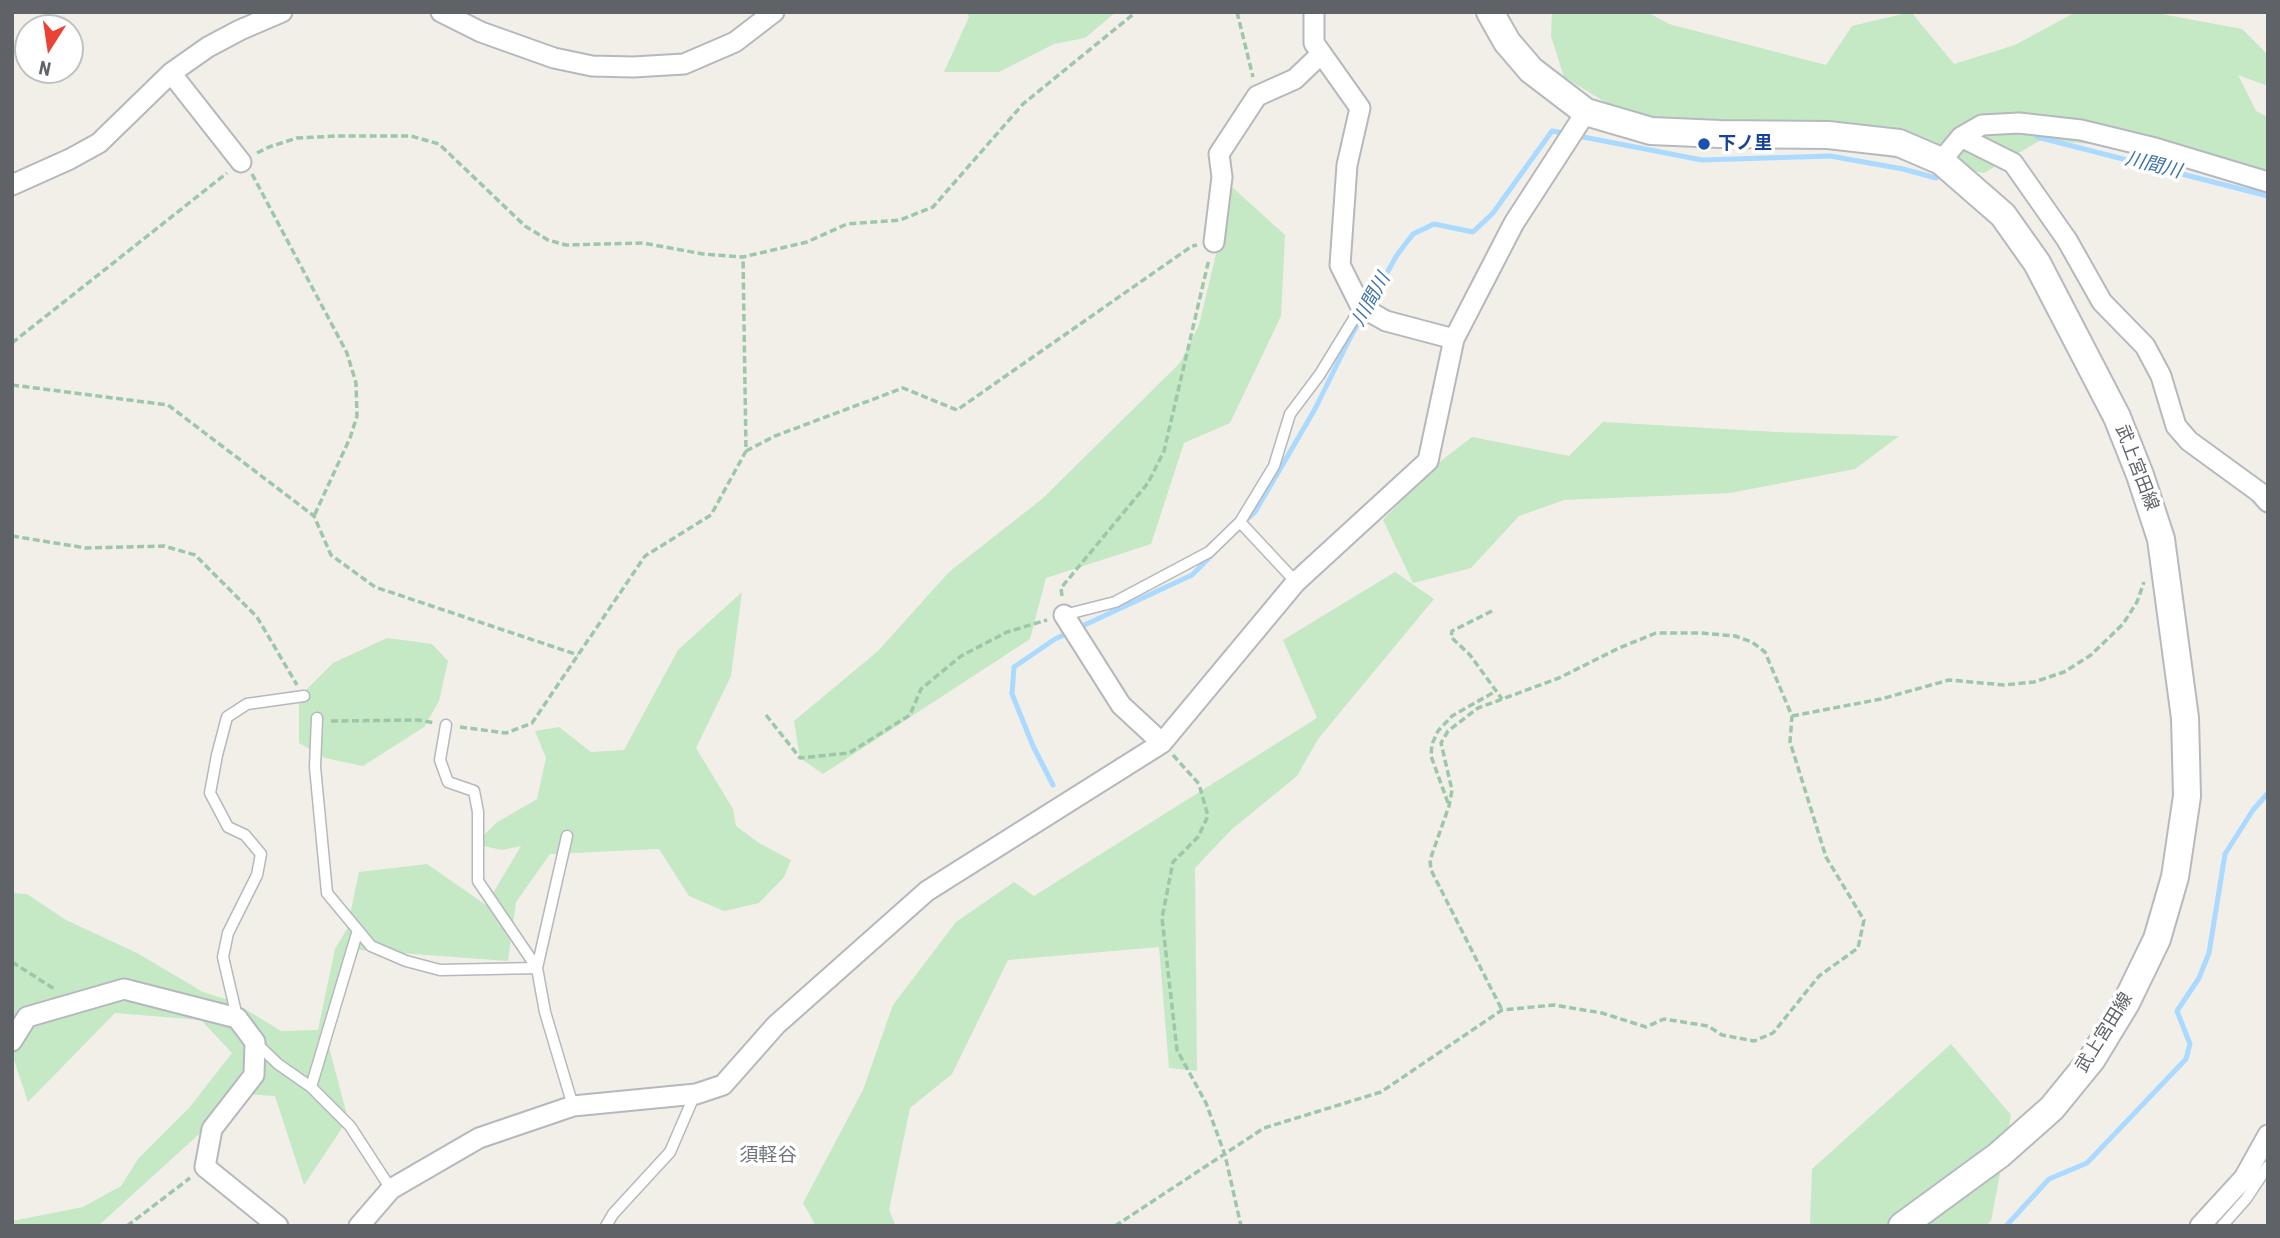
<!DOCTYPE html>
<meta charset="utf-8">
<style>
body{margin:0}
#map{position:relative;width:2280px;height:1238px;overflow:hidden;background:#f1efe8;font-family:"Roboto Condensed",sans-serif}
canvas{display:block}
.frame{position:absolute;inset:0;border:14px solid #5f6368;pointer-events:none}
.north{position:absolute;left:14px;top:14px;width:70px;height:70px;box-sizing:border-box;background:#fff;border:2px solid #bfc1c3;border-radius:50%;rotate:192deg;font-size:19px;font-weight:700;line-height:28px;text-align:center;color:#5f6368}
.north::after{content:'';display:block;margin:auto;width:24px;height:32px;background:#ea4335;clip-path:polygon(50% 0,100% 100%,50% 72%,0 100%)}
</style>
<div id="map">
<canvas width="2280" height="1238"></canvas>
<div class="frame"></div>
<div class="north">N</div>
</div>
<script>
const ctx = document.querySelector('canvas').getContext('2d');
ctx.lineJoin = 'round';
function fillPath(path, color) {
  ctx.fillStyle = color;
  ctx.fill(path, 'evenodd');
}
function toPath(rows) {
  const path = new Path2D();
  for (const r of rows) {
    path.moveTo(r[0], r[1]);
    for (let i = 2; i < r.length; i += 2) path.lineTo(r[i], r[i + 1]);
  }
  return path;
}
function trace(path, color, width, dash) {
  ctx.strokeStyle = color;
  ctx.lineWidth = width;
  ctx.lineCap = dash ? 'butt' : 'round';
  ctx.setLineDash(dash || []);
  ctx.stroke(path);
}
function label(font, color, halo, rows, align = 'center') {
  ctx.font = font + ' "Roboto Condensed","Noto Sans JP",sans-serif';
  ctx.lineWidth = 7;
  ctx.setLineDash([]);
  ctx.textBaseline = 'middle';
  ctx.strokeStyle = halo;
  ctx.fillStyle = color;
  for (const [text, x, y, turn = 0] of rows) {
    ctx.save();
    ctx.translate(x, y);
    ctx.rotate((+turn || 0) * Math.PI / 180);
    ctx.textAlign = isNaN(turn) ? turn : align;
    if (halo) ctx.strokeText(text, 0, 0);
    ctx.fillText(text, 0, 0);
    ctx.restore();
  }
}
const green = toPath([
 [967,12,1116,12,1085,38,1054,44,999,72,944,72,969,17],
 [1647,12,1669,24,1826,65,1852,26,1911,12,1954,64,2015,45,2076,12,2151,12,2242,29,2268,55,2268,86,2238,75,2256,111,2268,117,2268,198,2170,150,2041,140,1984,173,1625,114,1564,77,1551,36,1552,13],
 [1232,187,1285,235,1281,316,1230,423,1184,443,1151,544,1046,578,1030,639,823,774,800,758,794,721,878,651,949,572,1042,499,1180,363,1199,325],
 [1603,422,1776,432,1899,436,1855,469,1730,493,1564,500,1519,516,1471,568,1413,583,1383,520,1437,464,1472,437,1569,456],
 [1395,572,1434,599,1318,739,1297,776,1231,830,1195,868,1197,1071,1169,1068,1159,947,1008,960,952,1074,910,1108,889,1210,896,1226,816,1226,803,1203,863,1090,893,1005,956,922,1014,882,1034,896,1317,718,1283,640],
 [742,592,731,676,696,748,733,809,736,826,759,843,791,860,784,877,759,903,724,911,689,896,659,849,550,854,516,902,508,961,359,950,326,1036,348,1119,304,1185,275,1096,243,1094,98,1226,12,1226,12,1221,83,1207,121,1186,138,1159,189,1108,232,1053,201,1020,115,1013,28,1102,12,1054,12,893,27,894,66,920,137,953,203,992,232,1001,281,1031,318,1030,335,949,347,929,359,872,427,864,486,905,521,846,502,850,479,845,484,835,496,823,537,799,546,758,535,731,559,727,591,752,624,750,678,650],
 [387,638,432,644,448,661,439,701,424,727,363,766,325,758,299,743,299,697,333,663],
 [1951,1044,2011,1115,1991,1221,1985,1226,1810,1226,1812,1169]
]);
const stream = toPath([
 [1578,136,1702,160,1830,156,1903,169,1936,178],
 [2037,137,2268,196],
 [1244,522,1255,512,1283,464,1315,409,1350,338,1397,255,1413,234,1434,224,1473,232,1493,213,1552,131,1568,134],
 [1078,628,1192,575,1213,554],
 [1053,785,1033,746,1012,694,1014,667,1055,639,1070,632],
 [2006,1226,2049,1179,2087,1163,2186,1059,2190,1044,2177,1011,2199,978,2209,953,2225,854,2253,810,2268,793]
]);
const path = toPath([
 [1237,12,1253,77],
 [257,153,269,147,297,138,337,136,411,136,439,144,525,226,548,240,566,245,643,243,703,254,743,257,807,242,847,224,900,220,933,207,1023,104,1136,12],
 [252,174,347,353,356,383,357,416,350,438,314,516],
 [12,343,227,173],
 [12,385,168,405,314,516,331,555,375,587,578,655],
 [746,451,775,436,903,388,957,410,1192,246,1197,245],
 [12,536,86,548,164,546,195,555,257,617,297,685],
 [1062,596,1061,588,1148,483,1164,451,1209,259],
 [1492,611,1452,631,1451,637,1470,655,1502,699],
 [766,715,800,758,849,753,910,715,921,689,961,656,1007,632,1047,620],
 [1792,716,1881,699,1949,680,2004,685,2034,682,2064,672,2091,655,2123,624,2137,602,2144,582],
 [331,721,418,720,435,723],
 [460,727,506,733,532,723,645,556,711,515,746,451,743,257],
 [1173,755,1199,784,1208,816,1198,837,1173,862,1162,918,1177,1050,1206,1103,1225,1155,1241,1226],
 [1448,803,1431,756,1432,744,1438,731,1452,716,1496,691],
 [12,962,56,990],
 [127,1226,190,1178],
 [1115,1226,1264,1128,1381,1092,1502,1010,1554,1005,1602,1013,1646,1027,1664,1019,1708,1026,1722,1035,1754,1041,1773,1033,1819,976,1858,948,1864,920,1826,857,1790,742,1792,716,1765,652,1752,642,1735,636,1701,633,1656,633,1619,648,1559,678,1478,708,1448,731,1441,743,1452,790,1449,806,1430,860,1431,870,1502,1010]
]);
const service = toPath([
 [1240,522,1296,582],
 [1064,615,1115,602,1209,552,1240,522,1274,466,1290,414,1320,374,1361,307],
 [317,718,315,767,327,893,371,946,406,961,440,970,537,968,478,881,478,812,474,791,448,782,440,760,446,725],
 [567,836,537,968,545,1012,573,1106],
 [237,1017,223,957,228,933,257,875,261,854,245,835,228,827,210,793,217,755,227,717,247,704,304,696],
 [255,1042,278,1064,311,1087,350,1126,391,1189],
 [311,1087,358,930],
 [606,1226,613,1214,670,1152,695,1094],
 [2222,1226,2246,1199,2268,1166]
]);
const minor = toPath([
 [441,12,481,32,554,58,592,66,633,67,684,64,735,42,774,12],
 [1314,12,1314,43,1360,108,1347,165,1340,265,1361,307,1386,321,1454,339],
 [171,73,241,162],
 [1961,137,1982,125,2019,123,2081,130,2155,148,2268,182],
 [1941,161,1961,137,2013,163,2067,240,2102,302,2145,346,2161,376,2176,426,2189,441,2259,492,2268,502],
 [12,185,70,159,99,143,171,73,208,47,240,30,282,12],
 [1214,242,1222,177,1219,154,1257,96,1295,79,1320,55],
 [1064,615,1121,705,1162,743],
 [12,1041,27,1017,124,989,237,1018,255,1042,254,1075,212,1129,205,1167,278,1226],
 [359,1226,391,1189,479,1138,573,1106,696,1094,723,1085,776,1025,927,891,1162,743,1296,582,1428,461,1454,339,1514,223,1586,112],
 [2200,1226,2244,1178,2268,1135]
]);
const secondary = toPath([
 [1490,12,1507,42,1531,70,1586,112,1651,131,1720,134,1828,135,1899,143,1941,161,2003,215,2037,263,2117,417,2140,475,2161,539,2185,718,2187,796,2175,877,2157,939,2126,1003,2092,1059,2052,1108,1999,1155,1902,1226]
]);
const markers = [
 [1704,144,7,"#1a4fb4"]
];
const transitNames = [
 ["下ノ里",1718,144]
];
const streetNames = [
 ["武上宮田線",2136,468,69],
 ["武上宮田線",2105,1033,-58]
];
const waterNames = [
 ["川間川",2153,166,14],
 ["川間川",1372,300,-61]
];
const neighbourhoodNames = [
 ["須軽谷",768,1156]
];
fillPath(green, '#c5e8c5');
trace(stream, '#aadaff', 5);
trace(service, '#b5b8bc', 13);
trace(minor, '#b5b8bc', 23);
trace(secondary, '#b6babf', 30);
trace(path, '#9cc7a9', 3.5, [7, 3.5]);
trace(service, '#fff', 10);
trace(minor, '#fff', 19);
trace(secondary, '#fff', 26);
for (const [x, y, r, color] of markers) {
  const dot = new Path2D();
  dot.arc(x, y, r, 0, 2 * Math.PI);
  ctx.fillStyle = color;
  ctx.fill(dot);
  trace(dot, '#fff', 2.5);
}
label('bold 18px', '#164399', '#fff', transitNames, 'left');
label('18px', '#5f6368', '#fff', streetNames);
label('italic 19px', '#4174aa', '#fff', waterNames);
label('19px', '#70757a', '#fff', neighbourhoodNames);
</script>
